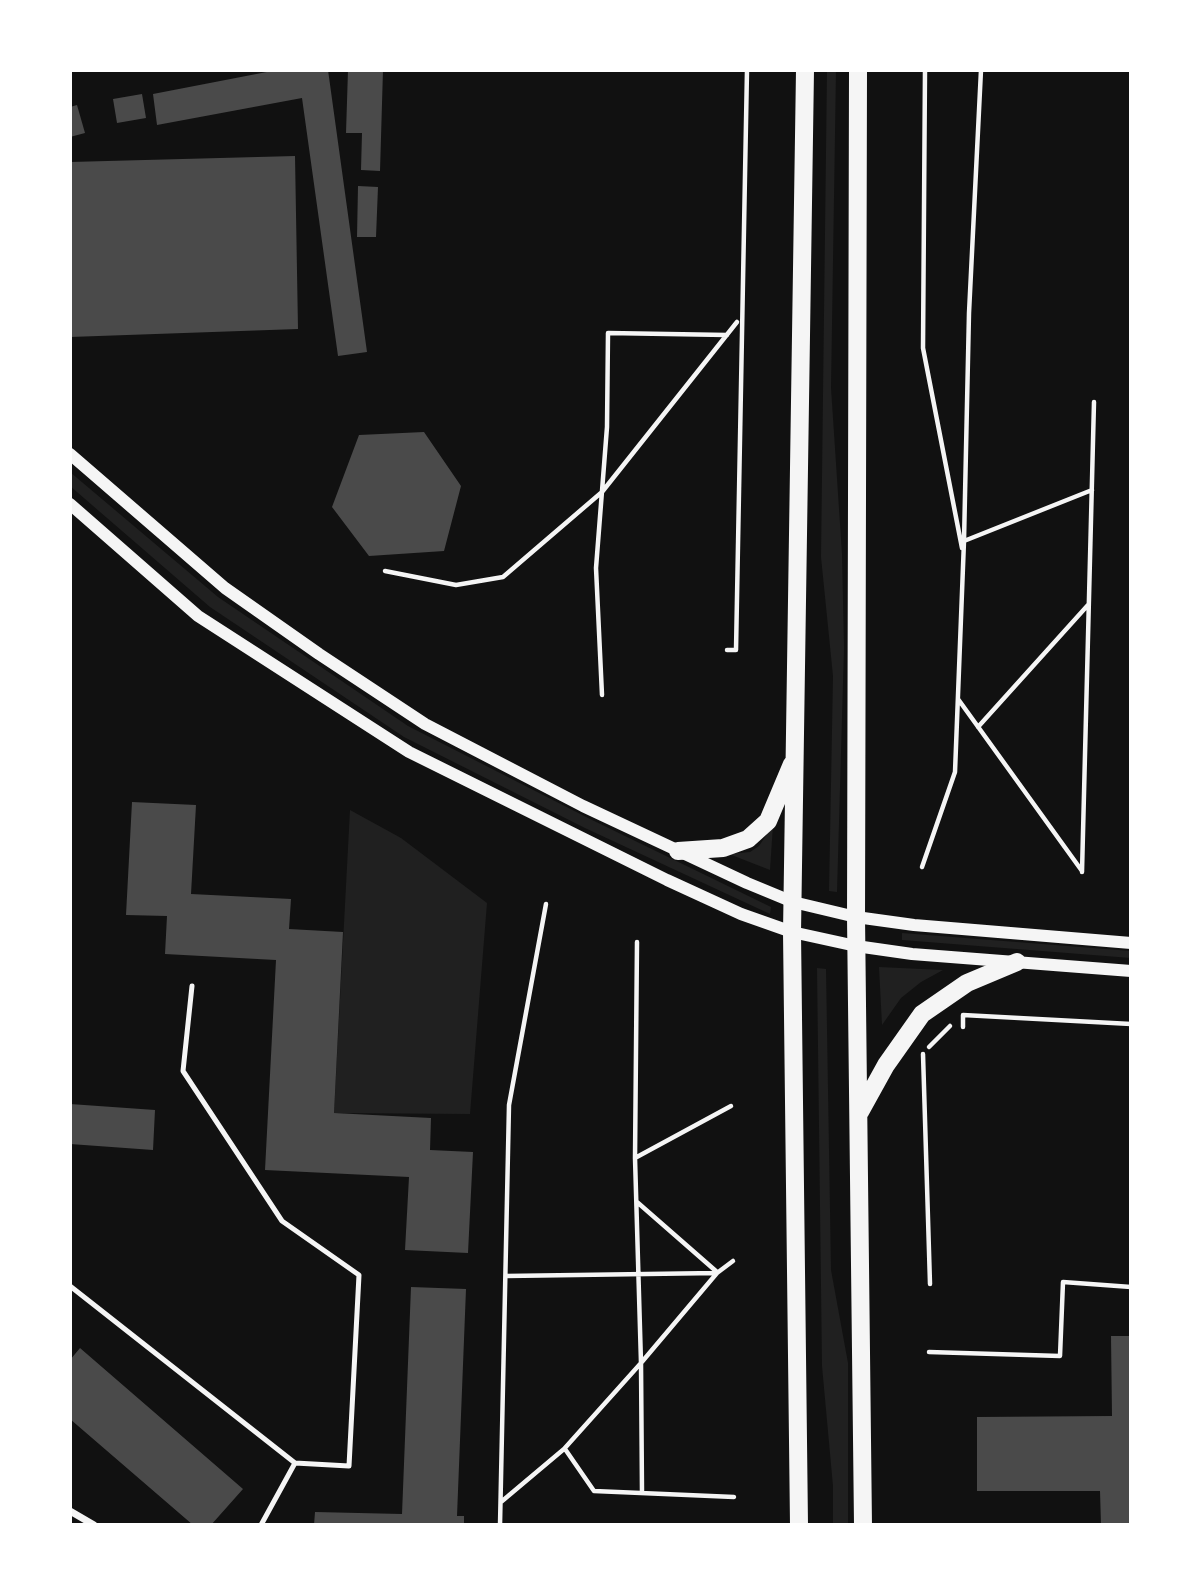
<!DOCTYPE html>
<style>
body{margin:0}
#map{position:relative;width:1201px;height:1595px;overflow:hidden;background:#111;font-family:"Fira Sans Condensed",sans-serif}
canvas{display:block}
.frame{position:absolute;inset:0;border:72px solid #fff;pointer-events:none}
</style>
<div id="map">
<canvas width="1201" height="1595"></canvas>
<div class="frame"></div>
</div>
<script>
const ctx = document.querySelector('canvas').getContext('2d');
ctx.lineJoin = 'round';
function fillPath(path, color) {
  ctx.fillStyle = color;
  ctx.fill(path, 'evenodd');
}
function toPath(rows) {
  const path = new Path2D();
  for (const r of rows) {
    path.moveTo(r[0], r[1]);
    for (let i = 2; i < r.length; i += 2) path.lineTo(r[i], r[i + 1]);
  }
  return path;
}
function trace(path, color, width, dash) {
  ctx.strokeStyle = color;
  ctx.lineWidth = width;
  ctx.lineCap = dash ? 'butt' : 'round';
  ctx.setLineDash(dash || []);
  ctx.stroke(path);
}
const green = toPath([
 [827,70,836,70,831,388,842,554,844,648,837,892,829,891,833,676,821,557],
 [70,472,218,597,408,726,590,819,771,907,770,914,585,828,404,737,210,607,70,486],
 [350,810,401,838,487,903,470,1114,334,1113],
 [773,825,770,870,729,854,750,852,759,846],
 [902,933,1131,951,1131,958,902,940],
 [879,967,943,970,921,982,901,998,882,1025],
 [817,968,826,969,831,1270,848,1363,848,1525,833,1525,833,1486,822,1366]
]);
const building = toPath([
 [277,70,328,70,367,352,338,356,302,98,157,125,153,94],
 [348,70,383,70,380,171,361,170,362,133,346,133],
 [142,94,146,118,117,123,113,99],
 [77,105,85,133,70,137,70,107],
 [295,156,298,329,70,337,70,162],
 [358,186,378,187,376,237,357,237],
 [424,432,461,486,444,551,369,556,332,507,359,435],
 [132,802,196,805,191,894,291,899,289,929,343,932,334,1113,431,1118,430,1150,473,1152,468,1253,405,1250,409,1177,265,1170,276,960,165,954,167,916,126,915],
 [70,1104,155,1110,153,1150,70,1144],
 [411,1287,466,1289,457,1516,464,1516,464,1525,314,1525,315,1512,402,1514],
 [1111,1336,1131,1336,1131,1525,1101,1525,1100,1491,977,1491,977,1417,1112,1416],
 [80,1348,243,1489,211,1525,193,1525,70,1419,70,1360]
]);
const path = toPath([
 [925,70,923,348,962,548],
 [964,541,1092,490],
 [385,571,456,585,503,577,602,492,737,322],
 [727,650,736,650,747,70],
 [602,695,596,568,607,427,608,333,727,335],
 [958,699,1082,871],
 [978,727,1088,605],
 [922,867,955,772,964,541,969,313,981,70],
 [1082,872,1094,402],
 [963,1027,963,1015,1131,1024],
 [929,1047,950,1026],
 [923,1054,930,1284],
 [635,1158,637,942],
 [637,1202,717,1272],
 [506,1276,717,1273],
 [929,1352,1060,1356,1063,1282,1131,1287],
 [565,1449,594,1491,734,1497],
 [642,1493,641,1363,635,1158,731,1106],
 [501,1502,564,1449,641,1363,717,1273,733,1261],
 [500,1525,509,1105,546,904]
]);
const service = toPath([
 [192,986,183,1071,282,1221,359,1275,349,1466,295,1463],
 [70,1286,295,1463,261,1525]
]);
const minor = toPath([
 [70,1511,94,1525]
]);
const tertiary = toPath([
 [70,454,225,588,319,654,425,724,583,806,747,883,793,902,856,917,914,925,1131,943],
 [70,504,198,616,409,752,667,880,741,914,792,932,856,946,912,954,1131,971]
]);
const primary = toPath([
 [858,70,856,917,863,1525],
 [678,851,723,848,748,839,768,821,792,764],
 [860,1112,886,1065,922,1014,967,983,1017,962],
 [799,1525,792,932,805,70]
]);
fillPath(green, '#202020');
fillPath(building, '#4a4a4a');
trace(path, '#f5f5f5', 4.5);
trace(service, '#f5f5f5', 5);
trace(minor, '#f5f5f5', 7);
trace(tertiary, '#f5f5f5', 12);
trace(primary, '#f5f5f5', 18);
</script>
